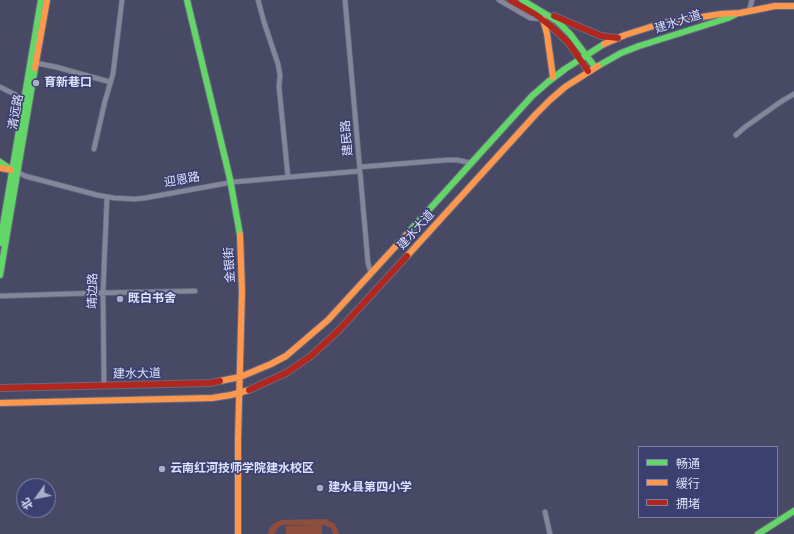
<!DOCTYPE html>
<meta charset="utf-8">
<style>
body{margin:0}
#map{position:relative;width:794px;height:534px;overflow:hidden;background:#484a65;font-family:"PT Sans","Noto Sans SC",sans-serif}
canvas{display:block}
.legend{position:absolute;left:638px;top:446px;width:140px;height:72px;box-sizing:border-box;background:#3c4071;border:1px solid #7d81a8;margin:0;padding:5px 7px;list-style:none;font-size:12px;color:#dee2fa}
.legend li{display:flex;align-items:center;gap:8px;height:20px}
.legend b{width:20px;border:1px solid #7d81a8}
.north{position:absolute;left:16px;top:478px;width:40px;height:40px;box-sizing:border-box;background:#3c4071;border:1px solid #7d81a8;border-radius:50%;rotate:237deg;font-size:11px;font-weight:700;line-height:16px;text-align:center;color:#dee2fa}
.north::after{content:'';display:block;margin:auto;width:14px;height:18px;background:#aaadc6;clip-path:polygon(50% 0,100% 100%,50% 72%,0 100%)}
</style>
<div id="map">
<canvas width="794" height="534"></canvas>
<ul class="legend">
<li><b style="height:5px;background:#63d668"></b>畅通</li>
<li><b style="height:5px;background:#ff974d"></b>缓行</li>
<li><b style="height:5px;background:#b3261e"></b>拥堵</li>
</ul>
<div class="north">北</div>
</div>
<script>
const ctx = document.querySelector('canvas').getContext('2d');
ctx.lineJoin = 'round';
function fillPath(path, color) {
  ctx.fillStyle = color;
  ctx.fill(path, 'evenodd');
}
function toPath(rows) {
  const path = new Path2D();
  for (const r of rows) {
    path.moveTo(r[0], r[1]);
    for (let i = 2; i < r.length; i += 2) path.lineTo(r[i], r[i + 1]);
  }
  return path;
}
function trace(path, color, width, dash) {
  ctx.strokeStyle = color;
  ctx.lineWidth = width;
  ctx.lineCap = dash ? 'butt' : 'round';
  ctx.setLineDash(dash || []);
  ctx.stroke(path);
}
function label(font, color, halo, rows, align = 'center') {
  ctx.font = font + ' "PT Sans","Noto Sans SC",sans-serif';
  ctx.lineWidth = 3.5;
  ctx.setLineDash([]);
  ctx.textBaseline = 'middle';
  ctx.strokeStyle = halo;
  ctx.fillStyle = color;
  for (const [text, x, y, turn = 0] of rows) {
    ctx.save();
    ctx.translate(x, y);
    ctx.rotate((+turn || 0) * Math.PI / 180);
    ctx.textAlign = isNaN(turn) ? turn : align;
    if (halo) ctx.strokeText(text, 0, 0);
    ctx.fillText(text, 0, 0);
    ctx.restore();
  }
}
const green = toPath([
 [326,519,335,524,338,530,339,534,333,534,331,528,324,525,282,525,278,528,274,534,268,534,269,529,273,524,281,520],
 [322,525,322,534,286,534,285,526]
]);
const street = toPath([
 [258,0,264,22,278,64,280,75,279,87,288,177],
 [345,0,368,263,371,273],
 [499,0,530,18,542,19],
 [749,11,752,0],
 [36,63,56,67,110,82],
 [0,87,24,99],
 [736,135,745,127,782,101,794,94],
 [94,149,105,101,113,74,122,0],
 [360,167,447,160,457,160,471,163],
 [16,171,25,176,97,195,114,198,135,199,145,198,233,182,360,171],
 [0,296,95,293,195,291],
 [104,385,103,292,107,197],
 [545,512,550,534]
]);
const fast = toPath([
 [187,0,230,179,240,235],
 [522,0,557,21,570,34,595,67],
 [598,66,621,53,639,46,728,18,736,14],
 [0,162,12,170],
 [407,234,532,96,548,82,565,69,604,44],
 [0,243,41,0],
 [0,275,35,68],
 [758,534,794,511]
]);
const slow = toPath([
 [543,19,547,34,553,77],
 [604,44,625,35,663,23,721,14,740,13,775,6,794,6],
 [35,68,47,0],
 [0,168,11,170],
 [407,256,536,114,550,100,565,87,598,66],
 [220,381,240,377,271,364,286,356,328,320,407,234],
 [0,403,212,398,231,395,249,390],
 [238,534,238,439,242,291,240,235]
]);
const jam = toPath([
 [510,0,535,14,553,28,568,42,588,71],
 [554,16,601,36,618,38],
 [0,388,210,383,220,381],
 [249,390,286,373,311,356,339,330,407,256]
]);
const markers = [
 [36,83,4,"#aaadc6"],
 [120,299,4,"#aaadc6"],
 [162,469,4,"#aaadc6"],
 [320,488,4,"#aaadc6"]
];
const streetNames = [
 ["建水大道",678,22,-18],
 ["清远路",16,112,-80],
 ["建民路",347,138,-95],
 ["迎恩路",182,180,-10],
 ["建水大道",416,230,-48],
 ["金银街",230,265,-93],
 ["靖边路",93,291,-89],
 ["建水大道",137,374,-1]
];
const poiNames = [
 ["育新巷口",44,83],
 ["既白书舍",128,299],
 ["云南红河技师学院建水校区",170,469],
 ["建水县第四小学",328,488]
];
fillPath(green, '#8f4e3d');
trace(street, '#66697e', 6);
trace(fast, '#66697e', 8);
trace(slow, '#66697e', 8);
trace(jam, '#66697e', 8);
trace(street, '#84869a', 4.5);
trace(fast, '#63d668', 6);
trace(slow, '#ff974d', 6);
trace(jam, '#b3261e', 6);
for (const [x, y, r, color] of markers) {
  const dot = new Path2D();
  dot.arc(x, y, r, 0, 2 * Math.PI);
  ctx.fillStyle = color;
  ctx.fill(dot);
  trace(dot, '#3c4071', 1.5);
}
label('12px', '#dee2fa', '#3c4071', streetNames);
label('bold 12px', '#dee2fa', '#3c4071', poiNames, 'left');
</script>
